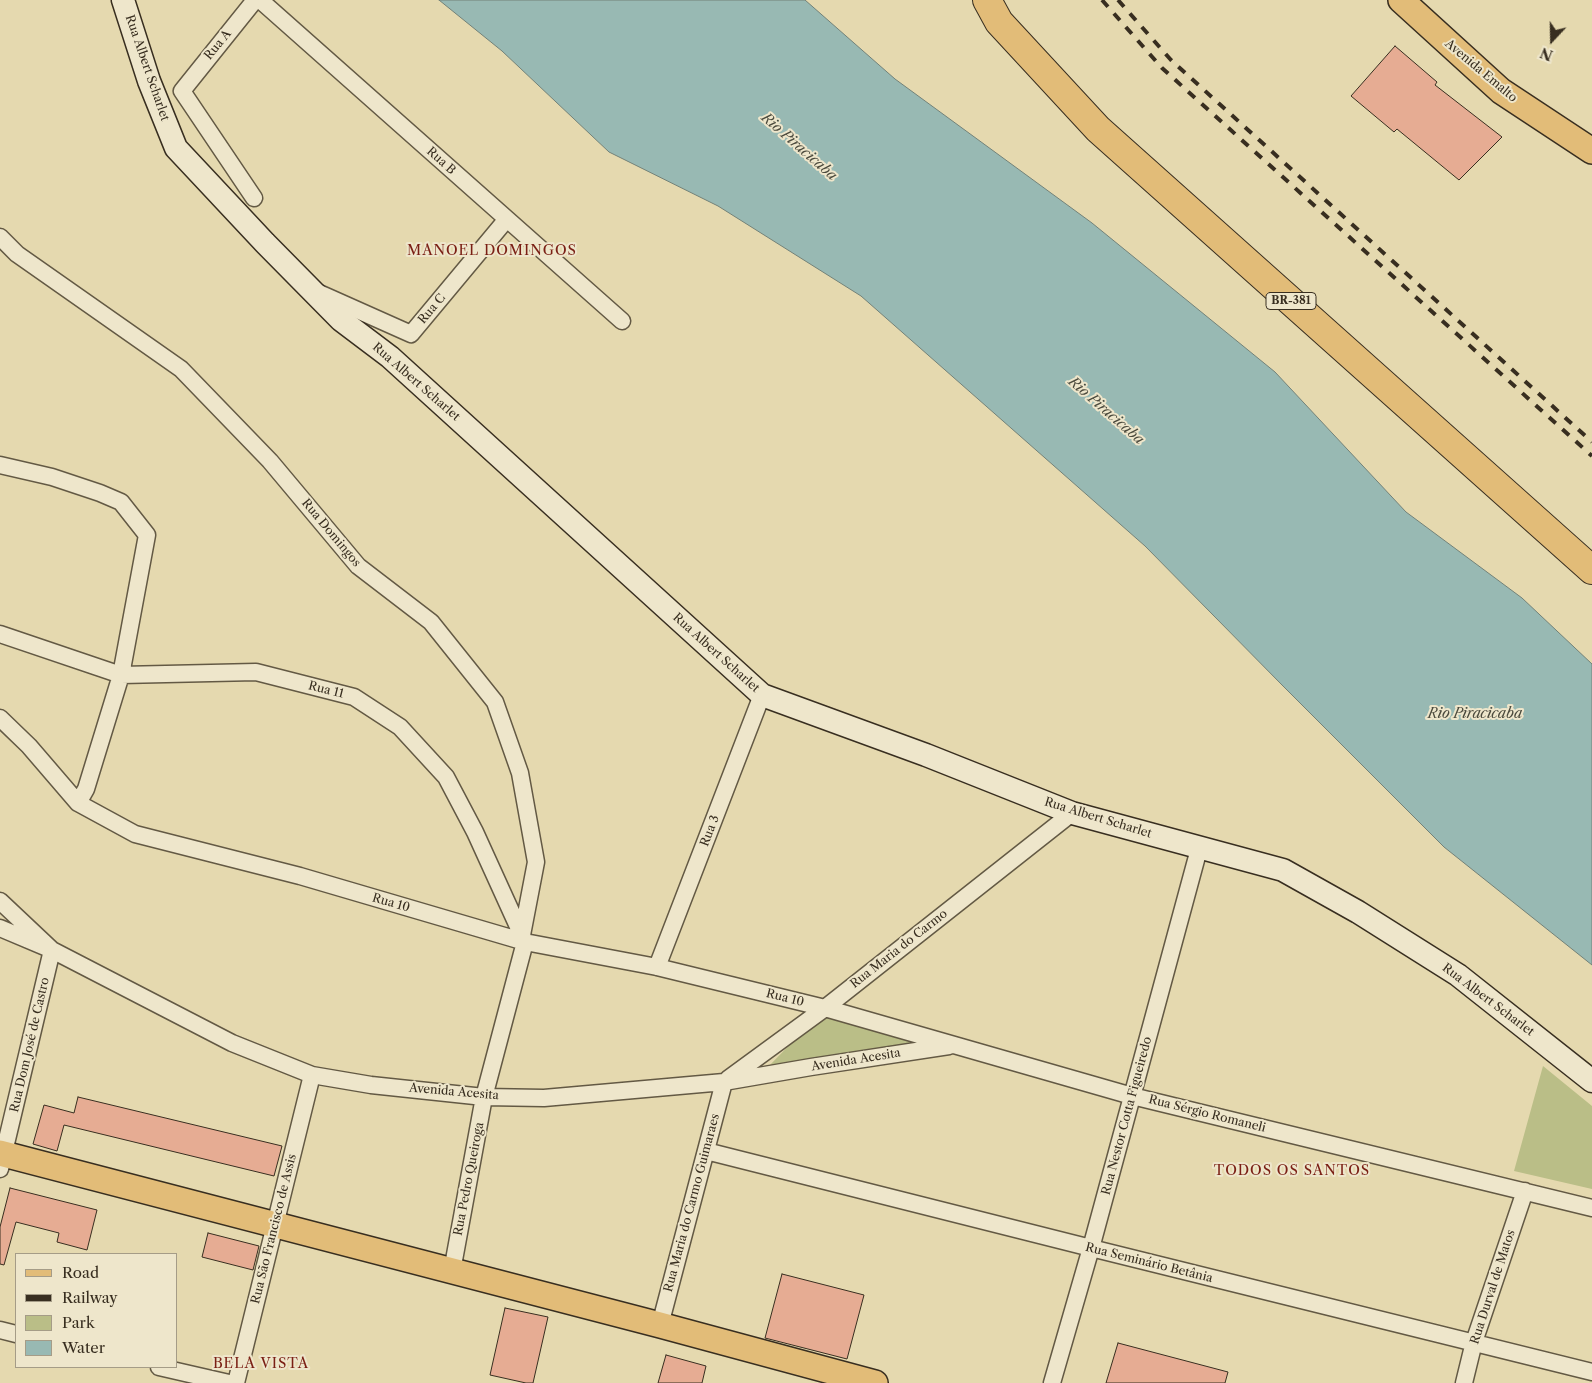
<!DOCTYPE html>
<meta charset="utf-8">
<style>
body{margin:0}
#map{position:relative;width:1592px;height:1383px;overflow:hidden;background:#e5d9af;font-family:"Libre Caslon Text",serif}
canvas{display:block}
.legend{position:absolute;left:15px;top:1253px;width:162px;height:115px;box-sizing:border-box;background:#eee6cb;border:1px solid #a59c87;margin:0;padding:6px 9px;list-style:none;font-size:15px;color:#382e20}
.legend li{display:flex;align-items:center;gap:10px;height:25px}
.legend b{width:25px;border:1px solid #a59c87}
.north{position:absolute;left:1527px;top:15px;width:50px;height:50px;-webkit-text-stroke:4px #eee6cb;paint-order:stroke;rotate:201deg;font-size:14px;font-weight:700;line-height:20px;text-align:center;color:#382e20}
.north::after{content:'';display:block;margin:auto;width:18px;height:22px;background:#382e20;clip-path:polygon(50% 0,100% 100%,50% 72%,0 100%)}
</style>
<div id="map">
<canvas width="1592" height="1383"></canvas>
<ul class="legend">
<li><b style="height:6px;background:#e2bc78"></b>Road</li>
<li><b style="height:6px;background:#382e20"></b>Railway</li>
<li><b style="height:14px;background:#babe87"></b>Park</li>
<li><b style="height:14px;background:#98b9b3"></b>Water</li>
</ul>
<div class="north">N</div>
</div>
<script>
const ctx = document.querySelector('canvas').getContext('2d');
ctx.lineJoin = 'round';
function fillPath(path, color) {
  ctx.fillStyle = color;
  ctx.fill(path, 'evenodd');
}
function toPath(rows) {
  const path = new Path2D();
  for (const r of rows) {
    path.moveTo(r[0], r[1]);
    for (let i = 2; i < r.length; i += 2) path.lineTo(r[i], r[i + 1]);
  }
  return path;
}
function trace(path, color, width, dash) {
  ctx.strokeStyle = color;
  ctx.lineWidth = width;
  ctx.lineCap = dash ? 'butt' : 'round';
  ctx.setLineDash(dash || []);
  ctx.stroke(path);
}
function label(font, color, halo, rows, align = 'center') {
  ctx.font = font + ' "Libre Caslon Text",serif';
  ctx.lineWidth = 4;
  ctx.setLineDash([]);
  ctx.textBaseline = 'middle';
  ctx.strokeStyle = halo;
  ctx.fillStyle = color;
  for (const [text, x, y, turn = 0] of rows) {
    ctx.save();
    ctx.translate(x, y);
    ctx.rotate((+turn || 0) * Math.PI / 180);
    ctx.textAlign = isNaN(turn) ? turn : align;
    if (halo) ctx.strokeText(text, 0, 0);
    ctx.fillText(text, 0, 0);
    ctx.restore();
  }
}
const green = toPath([
 [833,1015,920,1043,769,1066,803,1031],
 [1543,1066,1592,1106,1592,1189,1514,1171]
]);
const water = toPath([
 [439,0,805,0,895,79,1092,223,1275,372,1406,512,1522,598,1592,664,1592,965,1444,847,1282,685,1145,546,861,296,718,206,609,152,502,51,439,0]
]);
const building = toPath([
 [1395,46,1437,82,1435,85,1502,137,1459,180,1397,129,1394,132,1351,96,1395,46],
 [78,1097,282,1146,274,1176,64,1125,57,1151,33,1144,44,1105,74,1113,78,1097],
 [10,1188,97,1210,87,1250,57,1242,59,1233,16,1222,4,1265,0,1264,0,1227,10,1188],
 [208,1233,259,1246,253,1270,202,1257,208,1233],
 [782,1274,864,1295,847,1359,765,1338,782,1274],
 [505,1308,548,1317,533,1383,526,1383,490,1375,505,1308],
 [1118,1343,1228,1372,1225,1383,1106,1383,1118,1343],
 [666,1355,706,1366,702,1383,658,1383,666,1355]
]);
const street = toPath([
 [260,0,622,321],
 [254,198,182,91,255,0],
 [0,237,17,254,181,369,270,461,358,566,431,622,495,702,520,773,536,862,522,935],
 [319,293,411,334,506,220],
 [0,465,52,477,100,493,121,502,147,535,121,675,86,789,78,803],
 [0,634,121,675,256,672,354,697,400,727,446,777,475,832,525,942,484,1097,452,1271],
 [0,718,29,746,78,803,135,834,300,876,525,942,657,967,825,1008,1132,1096,1592,1208],
 [0,901,52,950,232,1043,312,1075,371,1085,484,1097,544,1098,724,1082,811,1067,949,1046],
 [0,928,52,950,0,1169],
 [657,967,762,695],
 [728,1079,825,1008,1072,813],
 [706,1151,1091,1248,1592,1372],
 [660,1325,724,1082],
 [0,1330,16,1334],
 [159,1367,229,1383],
 [236,1383,312,1075],
 [1052,1383,1091,1248,1199,849],
 [1464,1383,1474,1342,1525,1191]
]);
const secondary = toPath([
 [123,0,149,81,176,148,265,243,341,320,390,357,762,695,926,755,1072,813,1283,870,1358,912,1458,975,1592,1081]
]);
const primary = toPath([
 [1401,0,1501,91,1592,151],
 [0,1153,660,1325,875,1383]
]);
const highway = toPath([
 [987,0,999,22,1098,129,1592,570]
]);
const rail = toPath([
 [1102,0,1162,68,1592,456],
 [1118,0,1171,60,1592,442]
]);
const shields = [
 [1291,301,50]
];
const shieldNames = [
 ["BR-381",1291,301]
];
const streetNames = [
 ["Rua A",218,45,-51],
 ["Rua Albert Scharlet",147,68,71],
 ["Avenida Emalto",1481,71,40],
 ["Rua B",441,161,42],
 ["Rua C",432,309,-50],
 ["Rua Albert Scharlet",416,382,41],
 ["Rua Domingos",331,533,50],
 ["Rua Albert Scharlet",716,653,42],
 ["Rua 11",326,690,14],
 ["Rua Albert Scharlet",1098,818,17],
 ["Rua 3",710,831,-69],
 ["Rua 10",391,903,16],
 ["Rua Maria do Carmo",899,949,-38],
 ["Rua 10",785,998,14],
 ["Rua Albert Scharlet",1488,1000,37],
 ["Rua Dom José de Castro",30,1045,-77],
 ["Avenida Acesita",856,1060,-9],
 ["Avenida Acesita",454,1092,5],
 ["Rua Sérgio Romaneli",1207,1114,14],
 ["Rua Nestor Cotta Figueiredo",1127,1116,-75],
 ["Rua Pedro Queiroga",469,1179,-79],
 ["Rua Maria do Carmo Guimaraes",692,1203,-75],
 ["Rua São Francisco de Assis",274,1229,-76],
 ["Rua Seminário Betânia",1149,1263,14],
 ["Rua Durval de Matos",1493,1287,-72]
];
const waterNames = [
 ["Rio Piracicaba",799,147,41],
 ["Rio Piracicaba",1106,411,41],
 ["Rio Piracicaba",1475,714]
];
const neighbourhoodNames = [
 ["MANOEL DOMINGOS",492,251],
 ["TODOS OS SANTOS",1292,1171],
 ["BELA VISTA",261,1364]
];
fillPath(green, '#babe87');
fillPath(water, '#98b9b3');
trace(water, '#728178', 1);
fillPath(building, '#e6ac93');
trace(building, '#382e20', 1);
trace(street, '#635944', 19);
trace(secondary, '#382e20', 25);
trace(primary, '#382e20', 28);
trace(highway, '#382e20', 30);
trace(street, '#eee6cb', 16);
trace(secondary, '#eee6cb', 22);
trace(primary, '#e2bc78', 25);
trace(highway, '#e2bc78', 28);
trace(rail, '#382e20', 4, [9, 9]);
for (const [x, y, w] of shields) {
  const box = new Path2D();
  box.roundRect(x - w / 2, y - 8.5, w, 17, 4);
  ctx.fillStyle = '#eee6cb';
  ctx.fill(box);
  trace(box, '#382e20', 1);
}
label('bold 11px', '#382e20', null, shieldNames);
label('12px', '#382e20', '#eee6cb', streetNames);
label('italic 14px', '#4b4a3d', '#eee6cb', waterNames);
ctx.letterSpacing = '1px';
label('14px', '#7a1f14', '#eee6cb', neighbourhoodNames);
ctx.letterSpacing = '0px';
</script>
